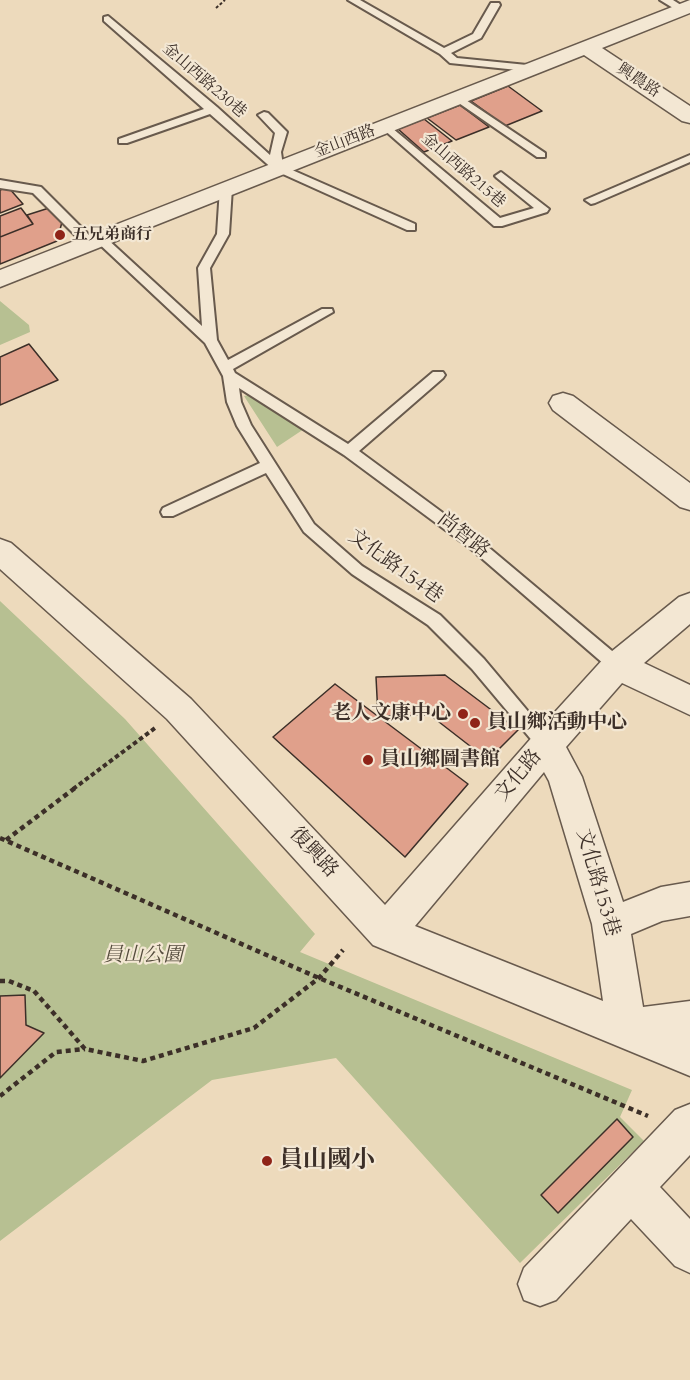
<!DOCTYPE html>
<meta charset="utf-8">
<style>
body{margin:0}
canvas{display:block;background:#eddabc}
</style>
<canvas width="690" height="1380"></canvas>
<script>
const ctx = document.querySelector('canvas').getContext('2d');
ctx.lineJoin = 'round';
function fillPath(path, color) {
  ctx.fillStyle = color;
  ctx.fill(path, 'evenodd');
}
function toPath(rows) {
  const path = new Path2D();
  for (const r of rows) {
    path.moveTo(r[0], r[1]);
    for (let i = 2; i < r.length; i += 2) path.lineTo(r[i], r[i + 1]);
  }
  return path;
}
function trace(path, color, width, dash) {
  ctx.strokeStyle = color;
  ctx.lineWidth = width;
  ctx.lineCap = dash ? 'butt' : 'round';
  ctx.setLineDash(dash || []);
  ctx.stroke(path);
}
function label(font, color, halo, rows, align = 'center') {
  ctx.font = font + ' Cardo,"Noto Serif TC",serif';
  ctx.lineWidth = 4.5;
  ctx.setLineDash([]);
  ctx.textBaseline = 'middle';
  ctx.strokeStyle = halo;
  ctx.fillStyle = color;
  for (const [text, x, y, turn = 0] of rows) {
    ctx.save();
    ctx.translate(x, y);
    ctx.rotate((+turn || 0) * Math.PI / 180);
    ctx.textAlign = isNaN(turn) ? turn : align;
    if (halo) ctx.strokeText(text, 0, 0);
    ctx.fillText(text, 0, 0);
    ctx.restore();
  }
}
const green = toPath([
 [0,301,29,325,30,332,0,345],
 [249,395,307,427,277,447,244,396],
 [0,601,125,719,315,934,300,952,632,1090,620,1117,644,1141,520,1263,336,1058,212,1080,0,1241]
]);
const building = toPath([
 [508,86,542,111,505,126,471,101,508,86],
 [460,105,489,127,456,140,427,118,460,105],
 [424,119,452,141,424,152,398,129,424,119],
 [8,187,23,204,0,213,0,190,8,187],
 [21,208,33,224,0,237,0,216,21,208],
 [49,208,62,222,57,241,0,264,0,237,33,224,27,215,49,208],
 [29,344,58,380,0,405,0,357,29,344],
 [445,675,518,730,488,760,430,715,378,716,376,677,445,675],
 [335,684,468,784,405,857,273,737,335,684],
 [25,995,26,1025,44,1033,0,1078,0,996,25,995],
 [617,1119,633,1137,558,1213,541,1195,617,1119]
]);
const pathFar2 = toPath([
 [216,8,225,0]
]);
const pathFar1 = toPath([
 [73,789,155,728]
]);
const path = toPath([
 [0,838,319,978,648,1116],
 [6,840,75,788],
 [0,981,9,981,34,991,85,1049,143,1061,254,1028,319,978,343,950],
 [0,1096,56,1052,85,1049]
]);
const lane = toPath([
 [348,0,360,0,444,48,473,34,491,3,499,3,500,5,481,38,451,53,457,58,527,65,532,68,527,71,450,63,440,54,348,0],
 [660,0,673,0,687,9,678,11,660,0],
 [108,16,217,107,270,155,275,133,258,115,264,112,268,113,287,132,281,152,283,166,415,224,415,230,407,230,274,170,210,114,127,143,119,143,119,139,204,109,104,21,104,17,108,16],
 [457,94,545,153,545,157,537,157,453,99,452,97,457,94],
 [386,123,500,218,534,208,497,178,495,176,501,172,549,209,547,212,502,226,494,226,382,128,380,126,386,123],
 [690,155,690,162,595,203,591,204,585,200,690,155],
 [0,180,41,187,94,240,96,243,94,246,86,246,33,193,0,188,0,180],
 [226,184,232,188,229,234,210,268,217,340,228,360,322,309,332,309,333,312,233,369,235,373,348,444,433,372,443,372,445,375,443,378,359,451,481,541,624,661,626,666,624,671,618,673,612,671,471,549,344,455,239,388,241,402,251,425,314,524,362,566,440,615,484,659,552,740,555,745,552,750,546,752,540,750,472,669,428,625,352,574,304,532,266,473,173,516,163,516,161,512,163,508,260,463,237,426,227,402,223,376,205,343,95,240,97,237,105,237,202,326,198,268,217,234,220,188,226,184]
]);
const street = toPath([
 [690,0,690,13,602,48,690,106,690,123,682,121,584,55,0,287,0,270,690,0],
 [563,393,573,396,690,483,690,510,680,507,553,410,549,403,553,396,563,393],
 [0,539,11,543,191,699,385,905,534,735,606,656,679,597,690,593,690,624,644,663,690,685,690,715,622,683,566,747,582,777,623,902,661,887,690,882,690,916,662,921,631,934,643,1007,690,1001,690,1076,373,945,167,719,0,569,0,539],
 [544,772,549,781,592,924,603,1001,415,926,544,772],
 [690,1104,690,1155,660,1187,690,1219,690,1273,675,1266,631,1219,556,1300,540,1306,524,1300,518,1284,524,1268,675,1110,690,1104]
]);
const markers = [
 [60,235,6,"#8f2418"],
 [463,714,6,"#8f2418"],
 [475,723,6,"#8f2418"],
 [368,760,6,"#8f2418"],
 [267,1161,6,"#8f2418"]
];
const farStreetnames = [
 ["金山西路230巷",204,81,41],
 ["興農路",638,81,33],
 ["金山西路",345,142,-21],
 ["金山西路215巷",463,171,41]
];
const farPoinames = [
 ["五兄弟商行",72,235]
];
const streetNames = [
 ["尚智路",463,536,38],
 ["文化路154巷",395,567,36],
 ["文化路",519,776,-50],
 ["復興路",313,853,47],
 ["文化路153巷",597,883,74]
];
const poiNames = [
 ["老人文康中心",451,714,"right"],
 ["員山鄉活動中心",487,723],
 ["員山鄉圖書館",380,760]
];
const parkNames = [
 ["員山公園",143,956]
];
const nearPoinames = [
 ["員山國小",279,1161]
];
fillPath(green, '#b7c092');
fillPath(building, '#e0a08b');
trace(building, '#3c2f28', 1.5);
trace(lane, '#685a4d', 4);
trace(street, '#685a4d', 3);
trace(pathFar2, '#3c2f28', 2, [3, 2]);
trace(pathFar1, '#3c2f28', 4, [4.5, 3]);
trace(path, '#3c2f28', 4.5, [5, 4]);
fillPath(lane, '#f3e7d3');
fillPath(street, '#f3e7d3');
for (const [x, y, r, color] of markers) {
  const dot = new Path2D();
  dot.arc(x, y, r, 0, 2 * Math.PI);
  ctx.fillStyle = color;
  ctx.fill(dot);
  trace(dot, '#f3e7d3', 2);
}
label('16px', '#3c2f28', '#f3e7d3', farStreetnames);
label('bold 16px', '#3c2f28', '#f3e7d3', farPoinames, 'left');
label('20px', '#3c2f28', '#f3e7d3', streetNames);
label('bold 20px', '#3c2f28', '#f3e7d3', poiNames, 'left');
label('italic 20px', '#554c3d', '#f3e7d3', parkNames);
label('bold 24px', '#3c2f28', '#f3e7d3', nearPoinames, 'left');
</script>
